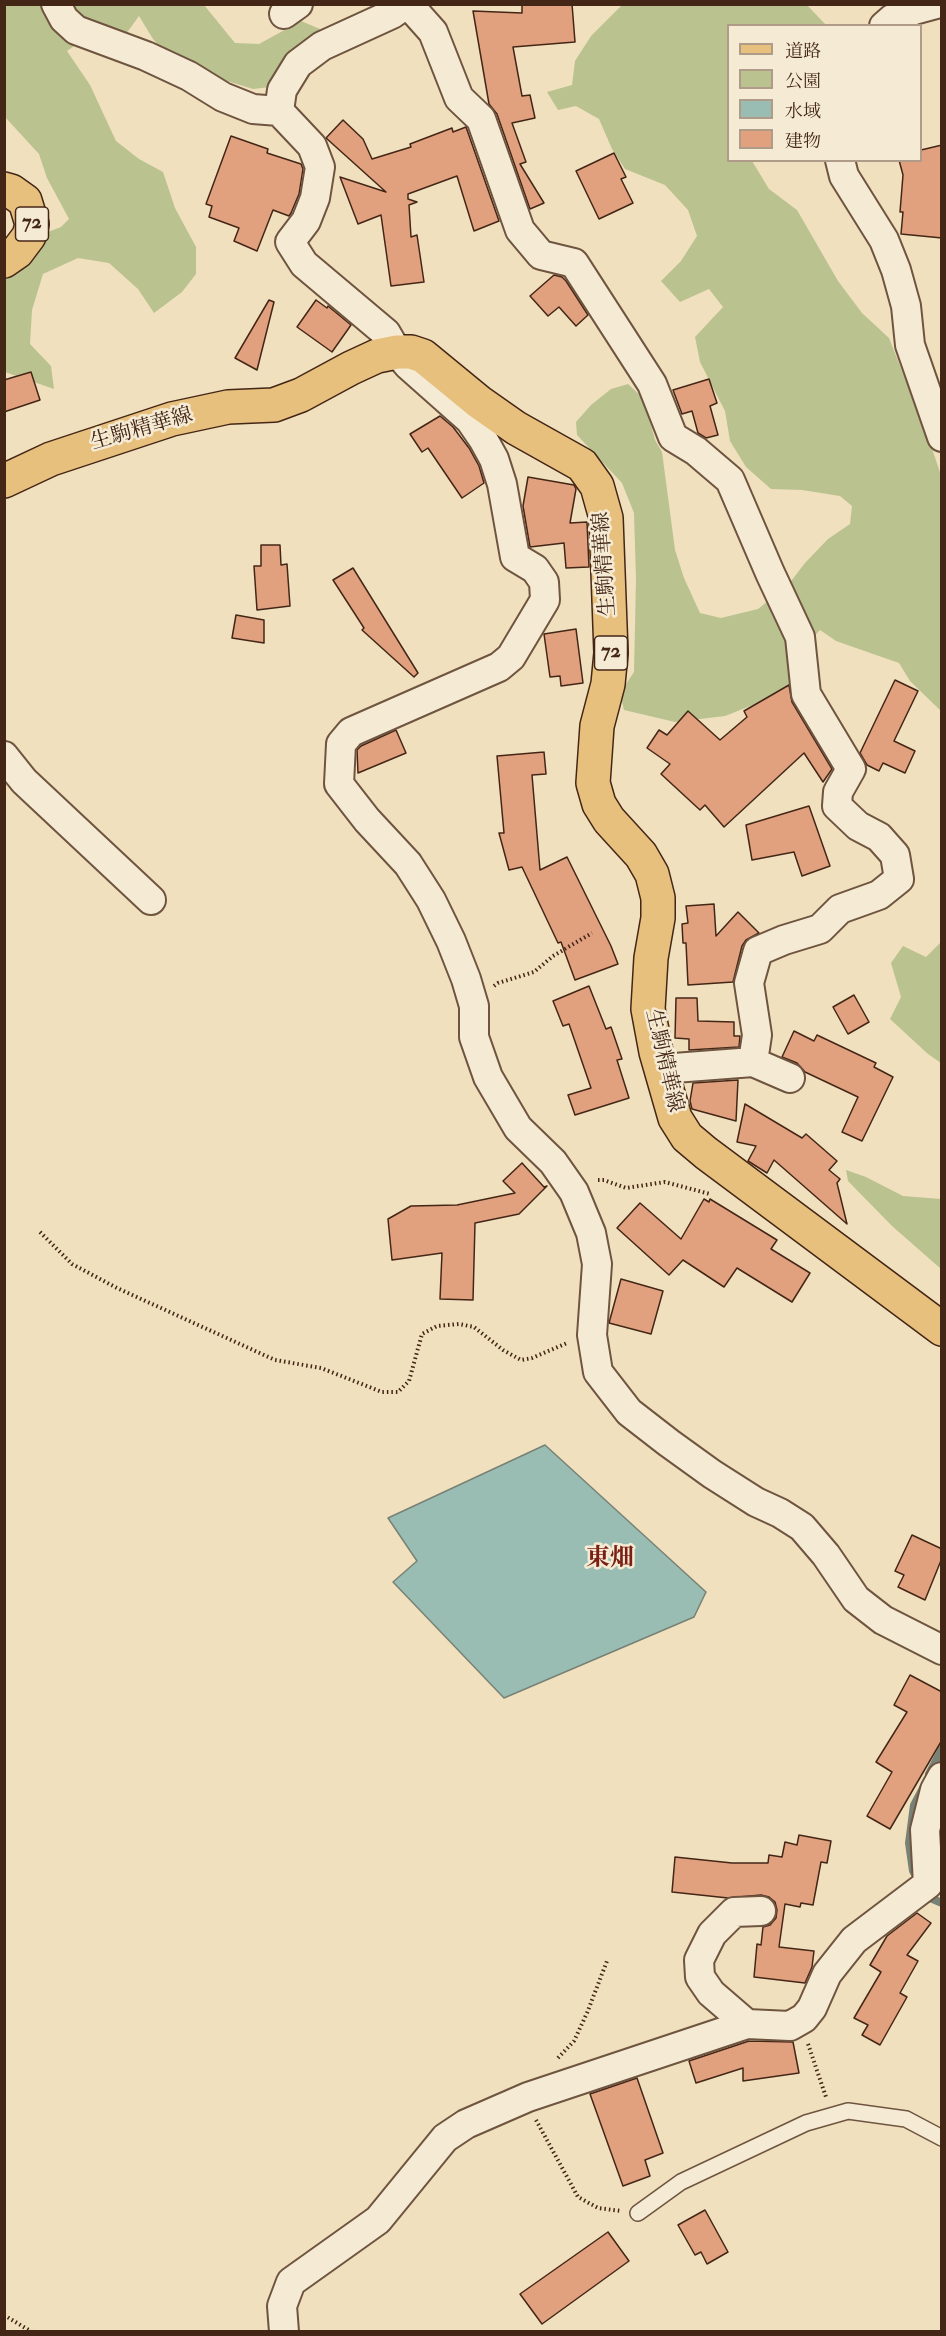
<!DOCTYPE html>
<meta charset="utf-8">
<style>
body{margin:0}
#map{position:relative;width:946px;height:2336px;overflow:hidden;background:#f0e0bd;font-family:"IM FELL Double Pica","Noto Serif JP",serif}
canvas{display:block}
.frame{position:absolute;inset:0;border:6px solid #442617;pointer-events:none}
.legend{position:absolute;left:727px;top:24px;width:195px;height:138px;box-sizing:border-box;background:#f5ebd4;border:2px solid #ae9c88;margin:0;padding:8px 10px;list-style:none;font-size:18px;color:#442617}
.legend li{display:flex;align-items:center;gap:12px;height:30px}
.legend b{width:30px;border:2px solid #ae9c88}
</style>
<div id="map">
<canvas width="946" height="2336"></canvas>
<div class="frame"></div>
<ul class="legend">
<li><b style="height:8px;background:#e8c07e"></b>道路</li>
<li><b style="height:16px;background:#bac290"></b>公園</li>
<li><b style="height:16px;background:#9abdb3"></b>水域</li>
<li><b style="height:16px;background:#e1a17f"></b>建物</li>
</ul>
</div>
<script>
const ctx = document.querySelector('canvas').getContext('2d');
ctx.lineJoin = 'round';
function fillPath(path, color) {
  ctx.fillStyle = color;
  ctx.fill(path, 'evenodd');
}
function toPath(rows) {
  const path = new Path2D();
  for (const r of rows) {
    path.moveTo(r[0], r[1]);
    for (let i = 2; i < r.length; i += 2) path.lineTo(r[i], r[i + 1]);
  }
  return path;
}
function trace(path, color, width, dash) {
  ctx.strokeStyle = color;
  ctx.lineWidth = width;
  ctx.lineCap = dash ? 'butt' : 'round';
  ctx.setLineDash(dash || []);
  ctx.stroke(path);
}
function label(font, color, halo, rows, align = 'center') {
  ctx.font = font + ' "IM FELL Double Pica","Noto Serif JP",serif';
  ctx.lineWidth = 5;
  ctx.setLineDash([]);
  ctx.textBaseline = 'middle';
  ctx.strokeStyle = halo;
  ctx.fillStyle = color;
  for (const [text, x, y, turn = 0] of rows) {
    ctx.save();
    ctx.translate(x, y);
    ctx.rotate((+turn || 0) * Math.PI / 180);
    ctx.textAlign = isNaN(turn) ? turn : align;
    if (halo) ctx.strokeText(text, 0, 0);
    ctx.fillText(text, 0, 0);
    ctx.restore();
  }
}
const green = toPath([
 [5,5,204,5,235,43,259,44,301,21,320,29,324,37,270,87,253,89,175,65,153,39,139,16,115,49,84,39,67,51,90,85,116,141,139,159,163,172,175,208,196,247,196,274,182,292,154,313,138,289,109,263,78,258,43,274,32,310,30,344,51,366,54,389,5,372,4,261,32,238,61,227,69,219,47,178,39,154,5,117],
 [622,5,807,5,826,25,728,26,728,160,752,161,769,189,797,210,838,281,862,313,889,338,928,437,942,478,941,711,910,681,899,663,836,641,820,630,801,650,802,679,763,701,725,716,675,722,624,710,620,693,634,672,636,579,634,513,622,483,577,435,576,422,591,405,611,389,628,384,644,399,655,440,662,452,675,550,684,578,700,613,721,618,758,609,788,585,805,563,828,539,850,524,852,506,840,496,802,490,771,489,746,467,730,441,725,411,700,362,695,337,723,307,709,289,680,302,661,281,681,261,697,236,688,210,665,185,625,169,612,149,599,119,576,106,558,110,547,92,572,85,575,61,591,36],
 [941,942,941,1063,928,1054,890,1019,901,997,891,963,903,946,926,957],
 [846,1170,866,1177,903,1196,941,1199,941,1269,892,1226,848,1181]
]);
const water = toPath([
 [545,1445,706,1592,694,1617,504,1698,393,1582,417,1561,388,1518,545,1445]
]);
const stream = toPath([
 [929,1774,942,1749],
 [917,1877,913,1871,909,1843,914,1805,923,1788],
 [926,1893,928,1897,942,1903]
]);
const building = toPath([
 [522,4,572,4,575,42,513,47,522,96,530,95,535,118,512,123,526,162,520,164,544,203,530,209,497,114,489,104,473,11,522,13,522,4],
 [343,120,363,139,372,159,411,147,410,144,452,128,453,132,466,127,499,221,474,231,457,176,408,194,408,199,417,202,409,205,411,237,417,235,424,282,391,286,381,215,358,224,340,177,386,192,326,138,343,120],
 [231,136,268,149,267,153,301,164,303,169,299,194,291,213,289,216,273,210,257,251,234,241,239,228,209,217,212,206,206,204,231,136],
 [942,145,942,238,901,234,903,212,900,212,903,175,899,160,921,160,921,150,942,145],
 [614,153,626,177,621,179,633,203,599,219,576,171,614,153],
 [554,275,562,277,566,281,588,315,576,326,559,307,548,316,530,296,554,275],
 [269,300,274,302,257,370,235,358,269,300],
 [316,300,327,308,328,306,351,325,332,352,297,327,316,300],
 [31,372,40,400,4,412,4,380,31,372],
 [709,379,717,403,710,406,718,435,706,438,698,433,692,411,682,414,673,390,709,379],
 [440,416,453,427,469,448,479,466,484,483,462,498,428,448,422,452,410,434,440,416],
 [528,477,574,485,576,489,570,523,587,522,589,567,566,568,564,543,530,547,523,506,528,477],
 [261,545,280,545,281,565,287,564,290,606,257,610,254,566,261,566,261,545],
 [353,568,418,673,414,677,362,630,364,628,333,580,353,568],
 [236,615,264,620,264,643,232,638,236,615],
 [576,629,583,683,561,686,560,676,550,677,544,634,576,629],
 [895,680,918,691,894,741,915,751,905,773,883,763,879,771,867,765,860,753,895,680],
 [789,685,792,702,832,769,823,782,804,753,724,827,705,805,700,810,661,774,670,764,647,748,659,730,667,735,688,711,720,740,747,717,744,711,789,685],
 [396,730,406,753,358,773,357,750,361,746,396,730],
 [544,752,546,774,532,775,540,870,567,857,611,946,618,964,575,980,561,942,558,943,522,867,509,870,499,833,504,833,497,756,544,752],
 [809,806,830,866,802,876,794,852,752,860,746,825,809,806],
 [714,904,716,936,738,912,759,933,746,940,742,946,733,982,688,985,686,943,683,943,682,924,688,923,686,906,714,904],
 [589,986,606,1029,611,1027,622,1059,617,1060,629,1098,575,1115,568,1095,591,1088,569,1024,563,1026,553,1001,589,986],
 [854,995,869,1022,848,1034,833,1007,854,995],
 [676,998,697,998,698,1021,734,1022,734,1036,740,1036,739,1047,689,1050,689,1039,675,1038,676,998],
 [794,1031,814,1041,817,1035,876,1063,874,1067,893,1077,862,1141,842,1132,858,1097,805,1072,797,1063,782,1057,794,1031],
 [738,1080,736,1121,692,1109,690,1101,693,1083,738,1080],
 [745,1104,802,1138,806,1134,837,1161,829,1170,840,1179,837,1183,847,1224,774,1160,767,1173,748,1161,756,1146,737,1142,745,1104],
 [522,1163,544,1187,547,1186,519,1214,475,1223,473,1300,440,1299,442,1253,392,1260,388,1219,411,1206,457,1205,515,1193,503,1181,522,1163],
 [704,1199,709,1202,710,1199,777,1240,771,1249,810,1273,792,1302,737,1268,724,1287,683,1260,669,1275,617,1228,640,1203,681,1239,704,1199],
 [621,1279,663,1291,651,1334,609,1323,621,1279],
 [912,1535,942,1549,942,1558,925,1600,898,1587,904,1575,895,1571,912,1535],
 [910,1675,942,1692,942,1740,890,1829,867,1816,892,1772,876,1762,907,1712,894,1705,910,1675],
 [799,1835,831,1841,827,1863,821,1862,813,1905,801,1903,800,1907,785,1904,779,1947,814,1951,812,1967,805,1983,754,1977,757,1944,761,1945,763,1927,770,1925,776,1918,777,1910,775,1902,769,1897,761,1895,728,1898,672,1892,675,1857,732,1863,768,1863,769,1855,782,1857,785,1842,797,1845,799,1835],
 [917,1913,931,1923,907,1955,918,1961,900,1993,907,1997,880,2045,862,2035,868,2025,854,2018,881,1972,870,1965,887,1936,917,1913],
 [749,2041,793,2042,799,2073,743,2081,743,2068,696,2083,689,2061,749,2041],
 [637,2078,663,2153,645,2160,650,2176,623,2186,590,2094,637,2078],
 [705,2210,728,2252,707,2264,701,2252,695,2255,678,2225,705,2210],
 [608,2232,629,2261,542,2324,520,2294,608,2232]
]);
const path = toPath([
 [494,986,498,983,534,972,553,956,592,933],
 [598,1180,604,1180,626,1188,665,1182,710,1194],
 [40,1232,72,1264,117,1288,275,1360,321,1368,382,1392,398,1392,409,1381,422,1334,437,1326,459,1324,474,1327,503,1350,521,1360,532,1358,567,1343],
 [808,2044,826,2097],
 [558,2058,574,2041,587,2013,607,1961],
 [536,2120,578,2197,598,2208,621,2211],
 [4,2315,32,2332]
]);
const service = toPath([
 [638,2213,681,2182,806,2123,848,2111,906,2119,942,2138]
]);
const minor = toPath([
 [56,4,64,19,76,30,146,56,189,76,223,97,253,109,279,111],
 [406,4,392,14,322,46,298,64,282,90,279,111,312,146,320,167,315,198,306,221,290,242,304,264,386,333,397,352,408,365,470,420,483,439,494,459,502,484,515,557,535,569,544,582,545,600,511,657,499,667,351,732,341,744,339,784,367,820,408,864,431,900,451,941,466,979,474,1006,474,1037,488,1077,518,1128,553,1162,574,1192,591,1233,597,1264,592,1335,598,1372,629,1412,669,1443,712,1474,756,1502,780,1513,802,1527,826,1555,856,1599,883,1620,942,1650],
 [408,4,433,32,459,98,481,119,520,230,541,255,574,263,652,384,673,437,696,451,730,480,770,573,800,637,806,694,851,769,838,792,837,806,858,826,879,837,895,855,899,879,879,895,840,909,820,929,784,940,758,951,749,983,757,1035,753,1062],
 [284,14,298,4],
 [884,26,892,19,914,10,936,4],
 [840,160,844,176,884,240,896,270,906,306,910,345,942,437],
 [4,756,24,781,151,900],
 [661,1069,753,1062,790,1078],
 [928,1884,925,1830,935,1790,942,1777],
 [747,2024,711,1993,700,1977,699,1960,712,1934,734,1912,761,1911],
 [284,2332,282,2306,291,2282,378,2220,445,2138,466,2124,528,2097,747,2024,790,2026,804,2018,812,2008,827,1974,854,1940,928,1884]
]);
const primary = toPath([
 [4,189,11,191,25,201,32,224,29,236,17,252,4,261],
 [4,481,51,459,172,419,228,407,274,405,301,395,351,368,377,356,397,352,411,352,423,356,479,402,516,428,582,465,597,486,606,518,611,653,608,684,597,726,593,783,599,804,609,820,641,855,652,874,658,898,658,918,651,958,648,1009,656,1052,675,1118,687,1137,706,1153,942,1329]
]);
const shields = [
 [32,224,33],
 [611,653,33]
];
const shieldNames = [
 ["72",32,224],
 ["72",611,653]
];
const streetNames = [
 ["生駒精華線",142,430,-16],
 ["生駒精華線",606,564,-94],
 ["生駒精華線",663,1061,77]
];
const quarterNames = [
 ["東畑",610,1560]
];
fillPath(green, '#bac290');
fillPath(water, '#9abdb3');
trace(water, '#788175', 1.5);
trace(stream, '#788175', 8);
fillPath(building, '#e1a17f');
trace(building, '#442617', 1.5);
trace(service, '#6f5440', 18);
trace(minor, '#6f5440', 32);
trace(primary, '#442617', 36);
trace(path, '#442617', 4, [1.5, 3]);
trace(service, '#f5ebd4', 15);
trace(minor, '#f5ebd4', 28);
trace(primary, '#e8c07e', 33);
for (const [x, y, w] of shields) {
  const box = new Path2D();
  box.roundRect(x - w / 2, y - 17, w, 34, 4.5);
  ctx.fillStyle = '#f5ebd4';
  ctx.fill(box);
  trace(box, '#442617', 1.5);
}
label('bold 20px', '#442617', null, shieldNames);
label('21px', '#442617', '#f5ebd4', streetNames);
label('bold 24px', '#7a1f14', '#f5ebd4', quarterNames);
</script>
